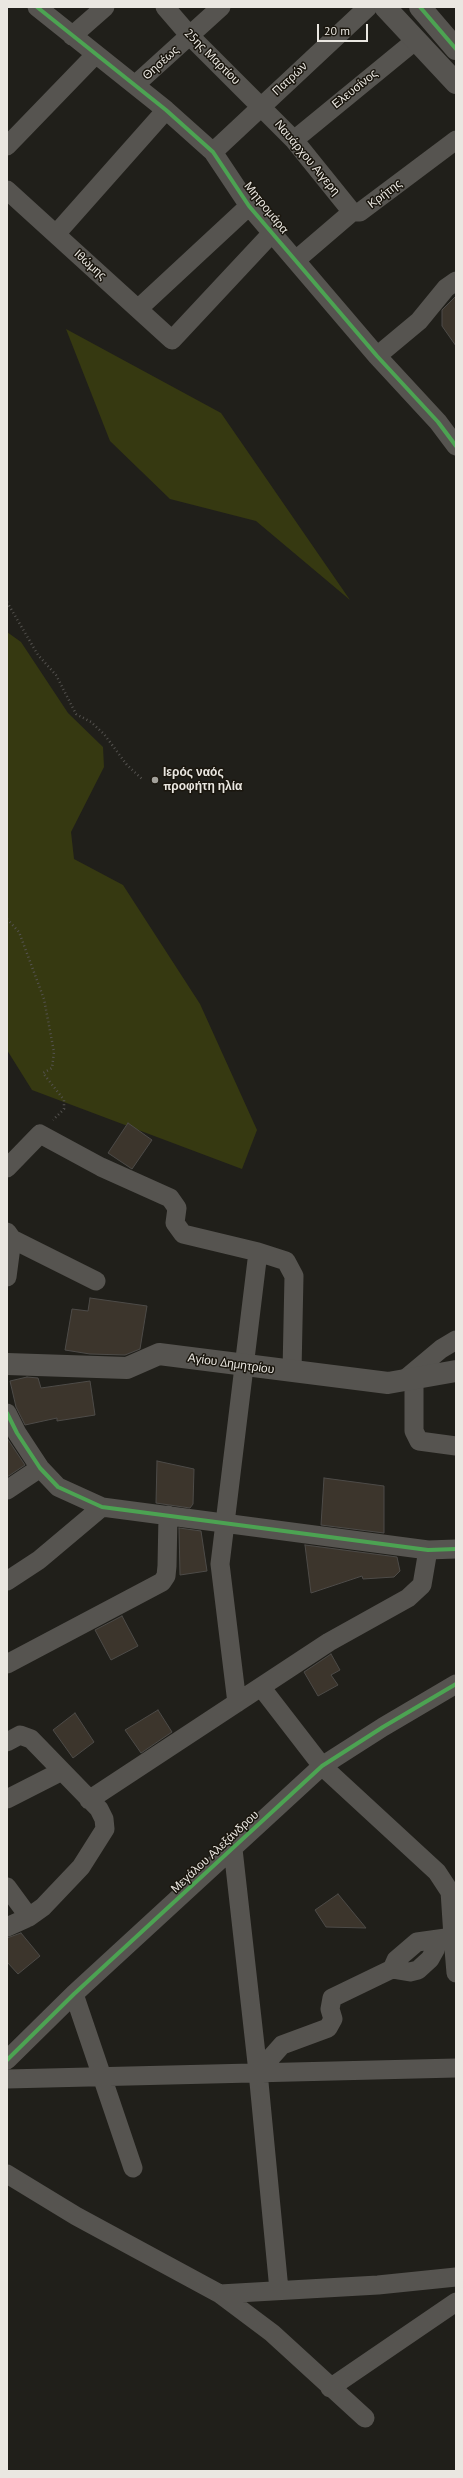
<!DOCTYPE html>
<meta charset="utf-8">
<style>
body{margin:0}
#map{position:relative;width:463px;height:2478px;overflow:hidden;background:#201f1a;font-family:"PT Sans",sans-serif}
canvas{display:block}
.frame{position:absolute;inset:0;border:8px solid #eae7e1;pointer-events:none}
.scale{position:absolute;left:317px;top:24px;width:51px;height:18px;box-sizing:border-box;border:2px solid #eae7e1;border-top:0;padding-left:5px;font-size:12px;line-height:14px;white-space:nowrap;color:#eae7e1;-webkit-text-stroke:3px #1a160e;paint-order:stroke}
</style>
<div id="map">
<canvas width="463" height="2478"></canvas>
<div class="frame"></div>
<div class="scale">20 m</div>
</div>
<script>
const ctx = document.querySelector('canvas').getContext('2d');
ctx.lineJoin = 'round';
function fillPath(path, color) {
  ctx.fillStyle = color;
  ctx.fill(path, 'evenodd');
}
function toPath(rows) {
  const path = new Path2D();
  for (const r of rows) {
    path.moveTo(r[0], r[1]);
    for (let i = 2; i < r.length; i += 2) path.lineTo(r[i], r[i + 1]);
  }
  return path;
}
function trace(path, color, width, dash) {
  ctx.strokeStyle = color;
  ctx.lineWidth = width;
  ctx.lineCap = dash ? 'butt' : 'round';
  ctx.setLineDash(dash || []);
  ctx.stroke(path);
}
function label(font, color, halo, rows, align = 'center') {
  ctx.font = font + ' "PT Sans",sans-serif';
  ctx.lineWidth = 3;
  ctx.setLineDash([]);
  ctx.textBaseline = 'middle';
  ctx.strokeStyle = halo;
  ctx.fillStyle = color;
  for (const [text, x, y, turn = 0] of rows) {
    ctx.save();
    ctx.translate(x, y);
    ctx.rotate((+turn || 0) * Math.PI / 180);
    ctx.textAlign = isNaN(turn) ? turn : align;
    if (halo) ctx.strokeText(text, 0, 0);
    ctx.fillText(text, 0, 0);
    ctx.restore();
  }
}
const green = toPath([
 [66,329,221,413,350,600,256,521,170,499,110,441],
 [7,632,21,642,68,713,103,747,104,767,71,832,74,859,123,885,200,1004,257,1130,242,1169,32,1090,7,1050]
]);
const building = toPath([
 [456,296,456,346,442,326,442,310,456,296],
 [128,1123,152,1140,132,1169,108,1153,128,1123],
 [90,1298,147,1306,140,1349,125,1355,90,1354,65,1350,72,1309,88,1311,90,1298],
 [27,1377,38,1378,41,1388,90,1381,95,1415,57,1421,57,1418,25,1425,16,1407,10,1381,27,1377],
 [7,1438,25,1465,7,1477,7,1438],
 [157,1461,194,1469,193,1504,190,1508,156,1503,157,1461],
 [324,1478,384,1486,384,1533,321,1525,324,1478],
 [179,1528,201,1531,207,1571,180,1575,179,1528],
 [305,1545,397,1557,400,1571,394,1577,363,1579,362,1576,311,1593,305,1545],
 [122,1616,138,1646,111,1660,95,1630,122,1616],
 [331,1654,340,1670,331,1675,338,1685,318,1696,304,1672,331,1654],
 [158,1710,172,1732,141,1753,125,1730,158,1710],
 [75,1713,94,1742,73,1758,53,1730,75,1713],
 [338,1894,366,1928,326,1927,315,1910,338,1894],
 [21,1933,40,1956,18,1974,7,1962,7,1938,21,1933]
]);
const path = toPath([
 [7,602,38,655,56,675,76,714,91,722,104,734,127,765,142,779],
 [7,919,19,932,44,999,54,1052,52,1068,43,1073,64,1100,64,1109,53,1120]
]);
const street = toPath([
 [37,7,166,110,213,152,249,206,377,356,438,422,456,446],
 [165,7,190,36,294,140,352,212],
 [72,36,105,7],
 [135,85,221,7],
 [294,140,416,40],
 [7,146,96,54],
 [213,152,368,7],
 [7,190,172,340,272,233],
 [56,234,166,110],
 [296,260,352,212,360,212,456,140],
 [138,309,249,206],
 [377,356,419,321,446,288,456,281],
 [7,1168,40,1134,101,1167,170,1198,177,1208,175,1223,183,1234,258,1252,286,1261,294,1276,292,1371],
 [7,1232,12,1239,7,1277],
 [12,1239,96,1281],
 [414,1378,414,1431,419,1441,456,1446],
 [404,1380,441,1349,456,1340],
 [7,1413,17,1433,40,1468,58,1487,102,1507,428,1550,456,1549],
 [7,1490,40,1468],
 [7,1581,39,1560,102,1507],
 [7,1664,162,1582,166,1576,167,1566,168,1515],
 [261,1687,322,1766,437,1872,456,1901],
 [237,1703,220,1564,258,1252],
 [7,1742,20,1735,31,1739,99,1809,104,1819,105,1829,81,1867,43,1907,29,1917,7,1927],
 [7,1799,62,1771],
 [89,1800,329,1642,408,1598,422,1585,428,1550],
 [233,1849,258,2072,279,2290],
 [7,1887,29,1917],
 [456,1936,453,1937,456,1973],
 [392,1969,396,1960,417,1942,453,1937,450,1891],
 [74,1994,133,2168],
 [7,2060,74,1994,322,1766,383,1727,456,1684],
 [258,2072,282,2045,328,2028,333,2019,330,2009,332,1998,392,1969,410,1972,418,1970,430,1959,435,1950,436,1940],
 [7,2079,456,2068],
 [7,2174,76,2216,220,2294,378,2285,456,2277],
 [220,2294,272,2333,365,2418],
 [330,2388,456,2302]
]);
const secondary = toPath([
 [385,7,456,83],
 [420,7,456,49],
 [7,1364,127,1368,159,1354,388,1383,456,1371]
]);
const cycleway = toPath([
 [37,7,166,110,213,152,249,206,377,356,438,422,456,446],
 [420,7,456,49],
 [7,1413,17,1433,40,1468,58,1487,102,1507,428,1550,456,1549],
 [7,2060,74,1994,322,1766,383,1727,456,1684]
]);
const markers = [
 [155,780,4,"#a3a19b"]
];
const streetNames = [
 ["25ης Μαρτίου",212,57,45],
 ["Θησέως",161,63,-42],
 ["Πατρών",290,79,-43],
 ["Ελευσίνος",355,89,-39],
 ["Ναυάρχου Αιγερη",307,158,50],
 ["Κρήτης",385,194,-37],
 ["Μητρομάρα",266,208,51],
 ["Ιθώμης",90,265,42],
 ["Αγίου Δημητρίου",231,1364,8],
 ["Μεγάλου Αλεξάνδρου",215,1852,-43]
];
const poiNames = [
 ["Ιερός ναός",163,773],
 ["προφήτη ηλία",163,787]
];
fillPath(green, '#363911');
fillPath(building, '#3c352c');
trace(building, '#4d4b48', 1);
trace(path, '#54524f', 2.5, [1, 3]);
trace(street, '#565450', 19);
trace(secondary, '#565450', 22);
trace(cycleway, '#4ca352', 4);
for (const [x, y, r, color] of markers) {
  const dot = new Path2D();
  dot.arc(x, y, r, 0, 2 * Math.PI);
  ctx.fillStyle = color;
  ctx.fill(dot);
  trace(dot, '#1a160e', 1.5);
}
label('12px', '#eae7e1', '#1a160e', streetNames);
label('bold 12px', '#eae7e1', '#1a160e', poiNames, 'left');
</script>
